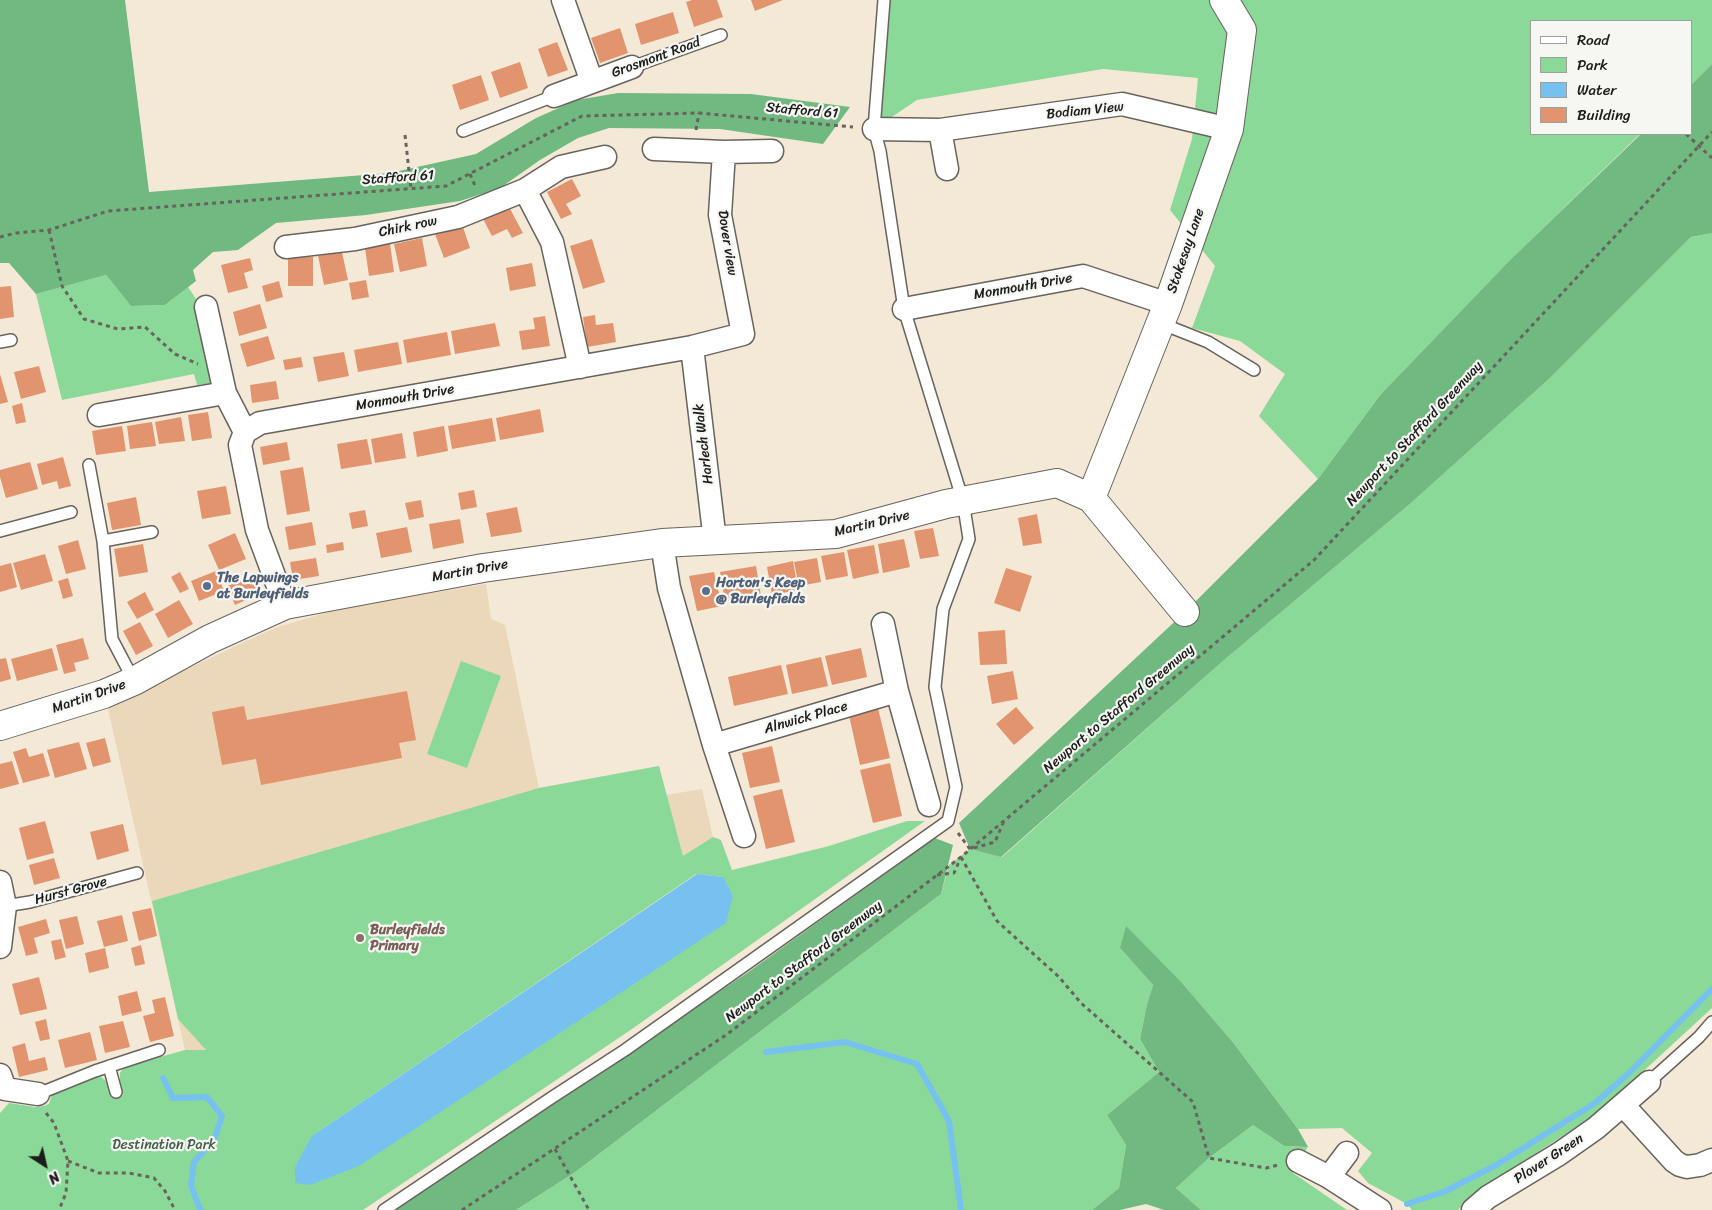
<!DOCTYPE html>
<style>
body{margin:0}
#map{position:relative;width:1712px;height:1210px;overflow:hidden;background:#f4e8d7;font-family:Sriracha,sans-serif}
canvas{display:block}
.legend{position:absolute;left:1530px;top:20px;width:162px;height:115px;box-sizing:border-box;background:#f6f6f2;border:1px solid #9f9f9c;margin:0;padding:6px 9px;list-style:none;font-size:15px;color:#1c1c1c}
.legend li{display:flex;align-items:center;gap:10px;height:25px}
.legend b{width:25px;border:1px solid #9f9f9c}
.north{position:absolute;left:20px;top:1140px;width:50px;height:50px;-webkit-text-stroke:4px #f6f6f2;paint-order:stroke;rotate:145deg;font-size:14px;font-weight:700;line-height:20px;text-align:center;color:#1c1c1c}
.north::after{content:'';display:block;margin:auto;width:18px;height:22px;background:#1c1c1c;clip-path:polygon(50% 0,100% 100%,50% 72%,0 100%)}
</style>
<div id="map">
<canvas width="1712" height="1210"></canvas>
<ul class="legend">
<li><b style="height:6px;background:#fff"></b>Road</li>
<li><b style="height:14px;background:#8bd998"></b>Park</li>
<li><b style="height:14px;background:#76c1ef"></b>Water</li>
<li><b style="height:14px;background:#e2946e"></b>Building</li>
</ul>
<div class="north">N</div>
</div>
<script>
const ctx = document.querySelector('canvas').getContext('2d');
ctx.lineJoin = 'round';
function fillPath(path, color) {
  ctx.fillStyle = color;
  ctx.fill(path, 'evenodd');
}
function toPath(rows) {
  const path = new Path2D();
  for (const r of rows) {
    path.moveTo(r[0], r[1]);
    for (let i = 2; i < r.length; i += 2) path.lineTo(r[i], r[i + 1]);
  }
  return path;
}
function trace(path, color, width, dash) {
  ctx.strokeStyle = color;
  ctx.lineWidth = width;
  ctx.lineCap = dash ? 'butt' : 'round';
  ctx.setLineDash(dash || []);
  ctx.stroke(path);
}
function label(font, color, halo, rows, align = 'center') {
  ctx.font = font + ' Sriracha,sans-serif';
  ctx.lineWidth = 4.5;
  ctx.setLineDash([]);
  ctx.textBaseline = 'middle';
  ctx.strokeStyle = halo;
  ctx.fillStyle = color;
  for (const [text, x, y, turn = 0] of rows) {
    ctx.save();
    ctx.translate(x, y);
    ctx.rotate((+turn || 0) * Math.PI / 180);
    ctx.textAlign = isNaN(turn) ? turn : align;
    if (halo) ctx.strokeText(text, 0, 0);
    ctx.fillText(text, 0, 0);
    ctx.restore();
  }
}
const built = toPath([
 [486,584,491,619,505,625,539,788,659,766,666,795,702,789,713,837,263,1134,206,1051,185,1050,108,709,116,703,246,641,278,627,339,609]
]);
const green = toPath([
 [884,0,1712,0,1712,64,1691,85,1691,21,1531,21,1531,134,1640,134,1510,260,1381,394,1318,479,1259,416,1285,374,1240,341,1192,328,1215,266,1170,210,1192,139,1198,78,1103,69,917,100,874,129],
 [1712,233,1712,1008,1598,1113,1472,1195,1458,1210,1412,1210,1407,1204,1368,1183,1358,1171,1372,1153,1342,1128,1298,1129,1232,1041,1183,984,1120,948,1153,985,1147,1004,1140,1039,1159,1072,1107,1115,1126,1145,1119,1188,1092,1210,516,1210,574,1173,941,894,949,865,970,849,1002,857,1223,661,1411,503,1549,379,1691,237],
 [106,275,131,306,165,305,188,287,200,305,220,382,197,385,194,374,62,400,36,294],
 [461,661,501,676,467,768,427,754],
 [659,766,683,856,713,837,721,840,732,870,829,846,907,821,925,821,632,1029,363,1210,0,1210,0,1113,9,1103,35,1107,44,1106,49,1104,52,1094,93,1077,101,1077,106,1081,112,1098,123,1095,120,1081,120,1073,124,1067,185,1050,206,1050,178,1019,152,901,539,788],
 [696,874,723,877,312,1136],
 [1253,1125,1284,1146,1308,1147,1298,1161,1293,1173,1347,1210,1201,1210,1176,1188,1209,1158]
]);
const forest = toPath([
 [0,0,125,0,149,192,390,173,476,154,536,118,577,100,618,93,751,94,850,107,823,144,720,129,609,128,578,138,540,160,500,188,460,201,366,215,276,223,238,250,213,252,193,270,196,281,165,305,131,306,106,275,36,294,9,263,0,263],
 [1712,64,1712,233,1691,237,1549,379,1411,503,1223,661,1001,857,970,849,959,823,1185,612,1318,479,1381,394,1510,260,1641,134,1691,134,1691,85],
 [935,838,953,845,941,894,574,1173,516,1210,393,1210,747,973],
 [1126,926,1183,984,1232,1041,1298,1129,1308,1147,1284,1146,1253,1125,1209,1158,1176,1188,1201,1210,1164,1210,1146,1204,1120,1210,1092,1210,1119,1188,1126,1145,1107,1115,1159,1072,1140,1039,1147,1004,1153,985,1120,948]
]);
const water = toPath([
 [697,874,723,877,733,896,726,923,359,1166,310,1185,295,1183,295,1167,312,1136]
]);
const stream = toPath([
 [766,1052,845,1042,917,1064,949,1121,961,1210],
 [163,1078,173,1098,207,1097,222,1116,214,1140,194,1162,191,1185,199,1207,201,1210],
 [1407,1204,1446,1191,1496,1165,1595,1103,1630,1072,1712,989]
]);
const building = toPath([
 [692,0,717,0,723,17,694,27,686,2],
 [751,0,783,0,755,11],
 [673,12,679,33,641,45,635,24],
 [620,28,628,53,600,63,591,38],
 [557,42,568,70,548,77,538,49],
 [520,62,528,88,500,98,491,72],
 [481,75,489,100,460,110,452,85],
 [572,179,581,196,566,204,572,214,561,219,547,192],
 [508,205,523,233,512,238,507,229,492,236,483,219],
 [462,224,470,248,444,258,435,234],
 [422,238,427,266,400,272,394,244],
 [592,239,605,282,583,289,570,246],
 [390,244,394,272,369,276,365,248],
 [342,252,348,280,324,285,318,256],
 [288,257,313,257,313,286,288,286],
 [250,258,253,270,244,273,248,288,228,293,221,265],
 [532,263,536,286,510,291,506,268],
 [366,280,369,297,352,300,349,283],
 [279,281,283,297,266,302,262,286],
 [11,286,14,317,0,319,0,287],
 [260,304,267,328,239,336,233,312],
 [595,315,596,325,613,323,616,342,587,347,583,317],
 [545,316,550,346,522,350,519,331,535,329,533,318],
 [495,323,500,346,455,354,451,331],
 [447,332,451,355,407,363,403,340],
 [268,336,275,359,247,367,240,344],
 [398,342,402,364,358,372,354,350],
 [344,352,349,376,318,382,313,357],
 [301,357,303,367,285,370,283,360],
 [39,366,46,392,21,399,14,372],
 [0,374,8,402,0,404],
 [276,381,279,399,252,403,250,385],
 [22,403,26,422,16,424,12,406],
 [540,409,544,432,500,440,496,418],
 [208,412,212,438,192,441,188,415],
 [181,417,185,441,159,444,155,422],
 [492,418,496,441,452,449,448,426],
 [152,422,156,446,130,449,127,426],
 [122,426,126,451,96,455,92,431],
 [444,426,448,451,417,457,413,432],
 [402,433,406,458,375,463,371,439],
 [367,439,372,464,341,469,337,444],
 [287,442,290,460,263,465,260,447],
 [63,457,71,486,59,489,57,481,42,485,37,464],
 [30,462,38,489,6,498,0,477,0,470],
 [303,467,310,511,287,515,280,471],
 [226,486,231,514,202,519,197,491],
 [474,490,477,507,461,510,458,493],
 [136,497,141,525,112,530,107,503],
 [421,500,424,517,409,520,405,503],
 [517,507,522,532,491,537,486,513],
 [365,510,368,526,352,529,349,513],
 [1037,514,1042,543,1023,546,1018,518],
 [460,519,464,543,433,549,429,524],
 [312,522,316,545,289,550,285,527],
 [407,527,412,552,381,558,376,533],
 [933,528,939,556,920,559,914,531],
 [235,533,246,559,219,570,208,545],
 [904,539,910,567,883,573,878,544],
 [78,540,86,569,66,574,58,546],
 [343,542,344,550,327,553,326,545],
 [143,544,148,572,119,577,114,549],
 [874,545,879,573,853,579,847,550],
 [844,552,848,576,826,580,821,556],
 [45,554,53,581,21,590,13,563],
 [316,558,319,576,293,580,290,562],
 [817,558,821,582,799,586,794,562],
 [793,561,798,590,772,595,767,567],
 [11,563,17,587,0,592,0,566],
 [756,566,761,596,725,602,720,572],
 [1006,568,1032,576,1020,612,994,603],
 [216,571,224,591,199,601,191,581],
 [180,572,189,589,180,593,171,577],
 [714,572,722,606,697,611,689,576],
 [252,576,259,594,235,605,227,586],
 [68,578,73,596,63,599,58,581],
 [145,592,154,610,137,619,127,602],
 [179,600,193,624,168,638,155,614],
 [140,622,153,646,136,655,123,631],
 [1005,630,1007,664,980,665,978,632],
 [83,638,89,659,74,663,76,671,64,674,56,645],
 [52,648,58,670,17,681,11,659],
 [861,648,867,677,832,685,825,656],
 [821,657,828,686,792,694,786,665],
 [6,658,11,679,0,682,0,659],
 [781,665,788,694,734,706,728,677],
 [1013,671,1018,699,992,704,987,676],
 [407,691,416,740,399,743,402,758,261,785,256,759,222,765,212,712,244,706,247,720],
 [877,704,890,758,860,765,848,711],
 [1016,707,1034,728,1014,745,996,724],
 [105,738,111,762,93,767,86,743],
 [79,742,87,769,55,778,47,750],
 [772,746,780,782,750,788,742,753],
 [26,748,29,757,43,753,50,776,23,783,13,752],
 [12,761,19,784,0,789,0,764],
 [890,763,902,816,873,823,860,770],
 [782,789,795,842,766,849,753,796],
 [45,821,54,853,27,860,19,828],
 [123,824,129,851,97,860,90,832],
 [54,858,60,878,34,885,29,865],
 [151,908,157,936,139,941,132,912],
 [122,915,128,941,104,947,97,921],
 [77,916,84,944,66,949,59,920],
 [46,919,50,933,34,938,38,953,26,956,18,927],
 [61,939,66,957,55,960,51,941],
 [141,945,145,964,135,966,131,948],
 [105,948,109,968,89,973,85,953],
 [39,977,47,1009,20,1015,12,984],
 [137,991,142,1011,122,1016,118,996],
 [165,997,174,1036,150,1042,143,1016,155,1013,152,1000],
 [46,1019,50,1039,40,1041,35,1022],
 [123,1021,130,1047,105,1053,99,1026],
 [90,1032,97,1060,65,1068,58,1040],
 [25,1043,29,1061,45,1057,48,1070,19,1077,12,1047]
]);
const path = toPath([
 [696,130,699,113],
 [405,135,411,189],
 [470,174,476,188],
 [49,230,62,286,84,319,118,329,145,327,175,354,198,364],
 [0,237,16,233,49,230,108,211,446,186,582,116,699,113,853,127],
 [958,833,970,849,995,842,1004,821],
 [961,857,997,921,1059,977,1081,1003,1193,1102,1209,1158,1266,1168,1278,1165],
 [937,875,954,873,961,857],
 [46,1113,54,1123,68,1161,66,1193,59,1210],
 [555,1149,589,1210],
 [68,1161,99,1173,129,1173,154,1178,165,1191,175,1210],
 [462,1210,726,1035,961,857,1314,560,1712,132]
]);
const lane = toPath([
 [632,67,721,35],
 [463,131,554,96],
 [1160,323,1208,342,1254,370],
 [0,342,11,340],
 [89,465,103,541],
 [0,531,71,512],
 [134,681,112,639,103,541,152,532],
 [5,906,30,902,137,873],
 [109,1066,116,1092],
 [1649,1082,1699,1037,1712,1022],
 [38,1094,95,1071,159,1050],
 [384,1210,551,1098,625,1050,948,821,956,787,935,687,943,609,969,539,963,501,904,309,880,151,874,129,884,0]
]);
const street = toPath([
 [563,0,592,82],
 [554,96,632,67],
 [874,129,940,130,1122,104,1229,129],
 [940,130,947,169],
 [654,149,724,152,772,151],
 [525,190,552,242,580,367],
 [286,247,355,239,458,217,525,190,561,167,605,157],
 [206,307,225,393],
 [904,309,1083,276,1168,304],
 [692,347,715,541],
 [99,415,225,393,245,432],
 [662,543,669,588,714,745,744,836],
 [285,605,257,530,240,445,245,432,260,423,692,347,743,334,720,215,724,152],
 [883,624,897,691,929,805],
 [714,745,897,691],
 [0,882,5,906,0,947],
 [0,1075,5,1089,38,1094],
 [1623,1105,1674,1161,1680,1165,1687,1167,1700,1165,1712,1160],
 [1298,1161,1329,1177,1380,1210],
 [1329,1177,1347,1153],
 [1473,1210,1488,1197,1559,1154,1596,1128,1649,1082]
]);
const secondary = toPath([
 [1091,498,1168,304,1229,129,1242,30,1224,0],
 [0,726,104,694,134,681,210,639,285,605,483,568,662,543,836,534,946,504,1057,483,1091,498,1185,612]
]);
const pathBridge = toPath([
 [1686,134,1712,158]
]);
const markers = [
 [207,586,5,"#5c6f8a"],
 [706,591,5,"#5c6f8a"],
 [360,938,5,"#8d6e63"]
];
const streetNames = [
 ["Grosmont Road",656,58,-20],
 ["Stafford 61",802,111,5],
 ["Bodiam View",1085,111,-6],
 ["Stafford 61",398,178,-4],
 ["Chirk row",408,227,-12],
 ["Dover view",727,243,81],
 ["Stokesay Lane",1186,251,-71],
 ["Monmouth Drive",1023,287,-10],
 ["Monmouth Drive",405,398,-10],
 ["Newport to Stafford Greenway",1415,434,-47],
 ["Harlech Walk",704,444,-97],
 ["Martin Drive",872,524,-13],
 ["Martin Drive",470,571,-10],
 ["Martin Drive",89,697,-19],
 ["Newport to Stafford Greenway",1119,709,-40],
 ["Alnwick Place",806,718,-16],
 ["Hurst Grove",71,891,-15],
 ["Newport to Stafford Greenway",804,962,-37],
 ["Plover Green",1549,1159,-33]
];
const serviceNames = [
 ["The Lapwings",217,578],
 ["at Burleyfields",217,594],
 ["Horton's Keep",716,583],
 ["@ Burleyfields",716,599]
];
const educationNames = [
 ["Burleyfields",370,930],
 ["Primary",370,946]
];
const parkNames = [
 ["Destination Park",164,1145]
];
fillPath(built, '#ebd8ba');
fillPath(green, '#8bd998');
fillPath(forest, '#70b980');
fillPath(water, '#76c1ef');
trace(stream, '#76c1ef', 6);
fillPath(building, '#e2946e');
trace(lane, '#68635d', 14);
trace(street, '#68635d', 25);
trace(secondary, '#68635d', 30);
trace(path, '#68635d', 3, [4, 4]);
trace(lane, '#fff', 11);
trace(street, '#fff', 22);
trace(secondary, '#fff', 28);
trace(pathBridge, '#68635d', 3, [4, 4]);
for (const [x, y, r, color] of markers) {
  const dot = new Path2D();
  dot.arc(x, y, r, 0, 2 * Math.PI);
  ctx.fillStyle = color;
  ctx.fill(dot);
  trace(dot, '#f6f6f2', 2);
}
label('14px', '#1c1c1c', '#f6f6f2', streetNames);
label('bold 14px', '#4e5e75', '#f6f6f2', serviceNames, 'left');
label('bold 14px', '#785e54', '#f6f6f2', educationNames, 'left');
label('14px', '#435e47', '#f6f6f2', parkNames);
</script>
